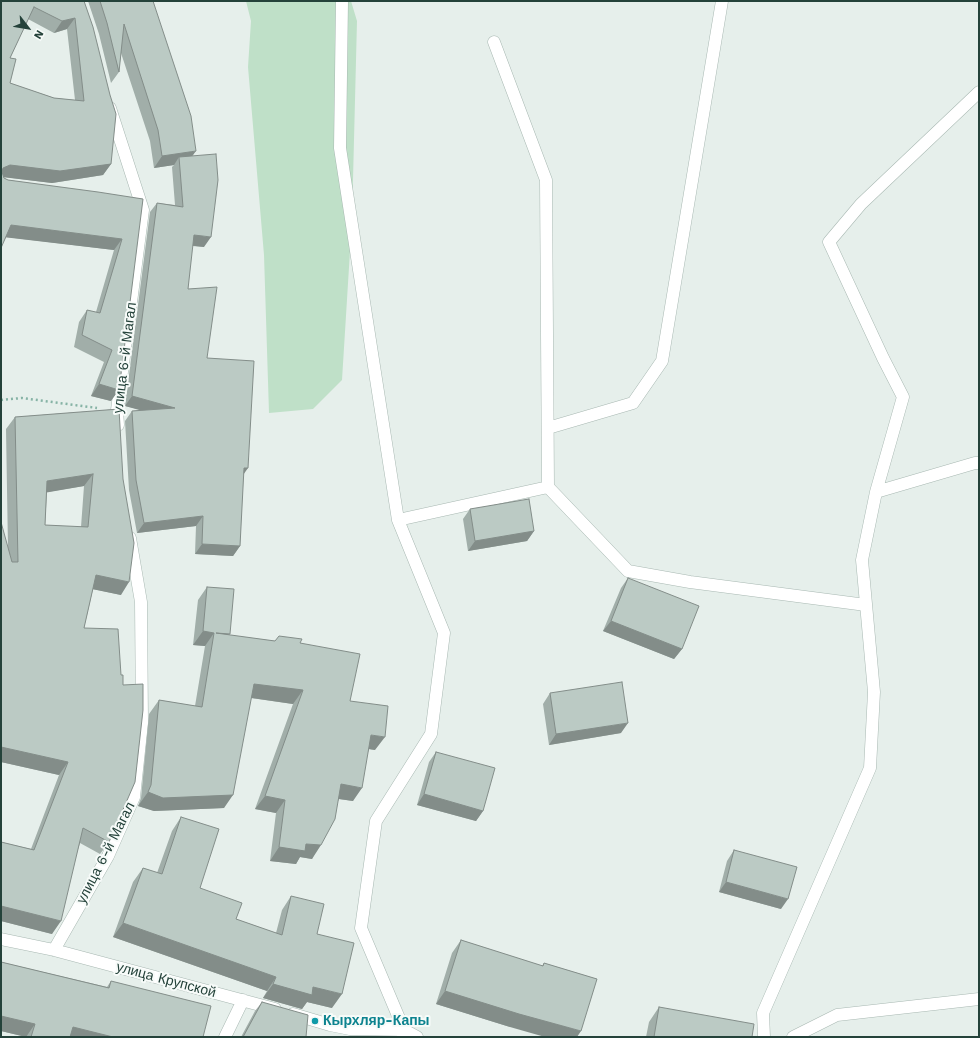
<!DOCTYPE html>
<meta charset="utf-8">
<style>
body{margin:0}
#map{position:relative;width:980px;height:1038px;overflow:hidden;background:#e6efeb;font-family:"Work Sans",sans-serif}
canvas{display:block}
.frame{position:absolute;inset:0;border:2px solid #24423a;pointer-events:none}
.north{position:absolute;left:8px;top:8px;width:40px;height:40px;-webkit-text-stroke:3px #f7fbf9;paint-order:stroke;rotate:121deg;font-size:11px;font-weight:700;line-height:16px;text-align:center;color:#24423a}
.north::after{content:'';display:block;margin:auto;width:14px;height:18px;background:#24423a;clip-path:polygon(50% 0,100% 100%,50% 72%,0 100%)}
</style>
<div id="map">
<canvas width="980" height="1038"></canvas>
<div class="frame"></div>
<div class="north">N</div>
</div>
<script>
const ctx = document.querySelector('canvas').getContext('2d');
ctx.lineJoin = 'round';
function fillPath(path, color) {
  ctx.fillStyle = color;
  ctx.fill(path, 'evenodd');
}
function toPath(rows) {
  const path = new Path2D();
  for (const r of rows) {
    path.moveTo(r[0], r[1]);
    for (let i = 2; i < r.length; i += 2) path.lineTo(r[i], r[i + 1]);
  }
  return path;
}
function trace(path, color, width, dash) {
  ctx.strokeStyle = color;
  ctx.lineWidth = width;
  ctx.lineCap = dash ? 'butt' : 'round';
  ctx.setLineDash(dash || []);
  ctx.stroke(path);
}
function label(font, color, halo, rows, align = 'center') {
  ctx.font = font + ' "Work Sans",sans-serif';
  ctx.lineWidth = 4;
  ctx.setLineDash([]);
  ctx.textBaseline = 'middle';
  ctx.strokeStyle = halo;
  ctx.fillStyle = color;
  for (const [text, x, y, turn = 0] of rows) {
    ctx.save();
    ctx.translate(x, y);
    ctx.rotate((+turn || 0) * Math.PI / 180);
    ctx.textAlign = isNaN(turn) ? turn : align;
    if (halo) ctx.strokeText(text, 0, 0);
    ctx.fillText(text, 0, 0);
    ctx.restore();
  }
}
const green = toPath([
 [246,1,351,1,357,21,352,219,342,380,313,409,269,413,264,255,248,67,251,21]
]);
const path = toPath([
 [1,400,22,398,97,408]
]);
const minor = toPath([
 [342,1,340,148,398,520,444,633,431,734,376,821,361,928,404,1030],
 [494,42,546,180,548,487,628,571,690,582,866,605],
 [110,108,143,210,117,410,118,425],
 [548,428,633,403,662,361,722,1],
 [876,492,903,397,883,358,829,242,861,204,979,92],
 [398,520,548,487],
 [1,939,54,950,275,1009],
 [54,950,108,856,134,797,142,723,141,602,130,538],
 [293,1014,330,1025,350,1029,404,1030,417,1037],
 [225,1037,243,1000],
 [764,1037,763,1013,870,768,874,692,862,560,876,492,975,463,979,463],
 [793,1037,837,1015,979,999]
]);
const tertiary = toPath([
 [403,1037,404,1030]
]);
const wall = toPath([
 [1,1,84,1,111,164,103,175,52,183,4,177,4,178,8,180,143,199,111,401,91,396,104,362,74,347,79,322,87,310,96,312,114,250,6,237,1,248],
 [28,19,54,33,67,29,75,100,54,98,10,83,10,58],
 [88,1,153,1,192,156,204,247,192,246,188,289,207,358,243,475,240,546,233,556,195,554,196,526,137,533,129,490,125,421,132,411,142,410,125,406,150,212,157,203,175,205,172,167,174,165,154,168,150,141,121,53,119,72,111,83,99,34],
 [119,409,121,595,93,589,84,628,109,842,100,854,80,843,52,934,1,921,1,842,31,849,59,775,1,762,1,522,8,549,6,429,15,417],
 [84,486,81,527,45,525,47,492],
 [470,509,534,531,527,541,468,551,463,519],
 [628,578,682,649,674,659,603,631,621,588],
 [207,587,230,634,229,635,275,641,300,643,350,701,375,750,369,749,353,801,339,799,312,859,300,857,296,864,270,861,276,813,255,809,293,704,251,698,224,808,154,811,138,806,141,798,149,714,159,700,195,706,205,646,193,645,198,600],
 [550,693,621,733,549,745,543,704],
 [436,752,483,811,476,821,417,805,429,762],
 [181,817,200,888,236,919,276,933,282,910,291,896,317,934,332,1008,307,1002,302,1009,263,998,267,991,113,937,133,882,143,868,157,873,172,831],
 [734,850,781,909,719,892,727,861],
 [461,940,542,966,544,963,597,979,510,1027,436,1004,452,953],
 [1,962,107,987,111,981,203,1037,26,1037,1,1031],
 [262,1002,306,1037,241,1037,255,1011],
 [659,1007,752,1037,646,1037,649,1022]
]);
const shadedWall = toPath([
 [75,18,67,29,54,33,62,21],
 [196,151,188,162,179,157,174,165,154,168,162,156],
 [111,164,103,175,52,183,2,177,1,171,3,168,10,165],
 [11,225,122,239,114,250,3,237],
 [194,235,211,237,204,247,187,245],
 [99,384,119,390,111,401,91,396],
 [132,396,175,408,168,418,125,406],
 [244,468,248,468,241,478],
 [93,474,84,486,38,494,47,481],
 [203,516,196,526,137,533,144,523],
 [534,531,527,541,468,551,475,541],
 [202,544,240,546,233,556,195,554],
 [96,575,129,582,121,595,87,588],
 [611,621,682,649,674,659,603,631],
 [203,631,214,633,205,646,193,645],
 [254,684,303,690,293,704,245,697],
 [628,723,621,733,549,745,556,734],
 [371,735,385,737,375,750,362,748],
 [1,747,68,762,59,775,1,762],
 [341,784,362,788,353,801,332,798],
 [148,792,233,795,224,808,154,811,138,806],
 [424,794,483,811,476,821,417,805],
 [265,796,285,800,276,813,255,809],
 [306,844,321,845,312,859,300,857,296,864,270,861,279,847],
 [726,882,788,899,781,909,719,892],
 [1,906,61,921,52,934,1,921],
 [123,923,276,977,267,991,113,937],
 [273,984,313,987,342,994,332,1008,307,1002,302,1009,263,998],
 [445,991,581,1031,577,1037,545,1037,510,1027,436,1004],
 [1,1016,35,1024,26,1037,1,1031],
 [73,1027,113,1037,66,1037]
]);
const building = toPath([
 [1,1,84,1,93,27,110,95,116,114,111,164,60,171,10,165,3,168,2,172,4,178,8,180,98,192,143,199,119,390,99,384,112,350,82,335,87,310,100,313,122,239,11,225,1,248,1,1],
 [34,7,62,21,75,18,84,101,54,98,10,83,16,59,10,58,34,7],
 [100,1,153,1,191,116,196,151,162,156,158,130,124,24,119,72,107,23,100,1],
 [216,154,218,180,211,237,194,235,188,289,217,287,207,358,254,361,248,468,244,468,240,546,202,544,203,516,144,523,136,480,132,411,175,408,132,396,157,203,183,207,179,157,216,154],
 [119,409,123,479,134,543,129,582,96,575,84,628,118,629,121,675,123,675,123,685,143,684,143,710,135,782,109,842,83,828,61,921,1,906,1,842,34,850,68,762,1,747,1,522,12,562,18,562,15,417,119,409],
 [93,474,88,527,45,525,47,481,93,474],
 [529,499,534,531,475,541,470,509,529,499],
 [628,578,699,606,682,649,611,621,628,578],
 [207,587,234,589,230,634,216,633,275,641,279,636,302,639,300,643,360,654,350,701,388,706,385,737,371,735,362,788,341,784,335,819,321,845,306,844,305,851,279,847,285,800,265,796,303,690,254,684,233,795,163,798,148,792,151,785,159,700,202,707,214,633,203,631,207,587],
 [622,682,628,723,556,734,550,693,622,682],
 [436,752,495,768,483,811,424,794,436,752],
 [181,817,219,829,200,888,242,903,236,919,282,935,291,896,324,904,317,934,354,943,342,994,313,987,312,995,273,984,276,977,123,923,143,868,162,874,181,817],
 [734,850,797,867,788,899,726,882,734,850],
 [461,940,543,966,544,963,597,979,581,1031,519,1014,445,991,461,940],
 [1,962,109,988,111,981,211,1006,203,1037,113,1037,73,1027,70,1037,31,1037,35,1024,1,1016,1,962],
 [262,1002,308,1015,306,1037,243,1037,262,1002],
 [659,1007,754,1024,752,1037,654,1037,659,1007]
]);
const markers = [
 [315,1021,4,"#0f9aa8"]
];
const streetNames = [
 ["улица 6-й Магал",125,358,-83],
 ["улица 6-й Магал",106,853,-63],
 ["улица Крупской",166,980,15]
];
const cultureNames = [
 ["Кырхляр-Капы",323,1021]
];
fillPath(green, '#bfe0c8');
trace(minor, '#a8b8b2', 13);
trace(tertiary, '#a8b8b2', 13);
trace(path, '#86b3a5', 2.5, [2, 3]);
trace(minor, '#fff', 12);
trace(tertiary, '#fff', 12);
fillPath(wall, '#a1aea9');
fillPath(shadedWall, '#838d89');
fillPath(building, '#bbcac4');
trace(building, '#838d89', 1);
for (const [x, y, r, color] of markers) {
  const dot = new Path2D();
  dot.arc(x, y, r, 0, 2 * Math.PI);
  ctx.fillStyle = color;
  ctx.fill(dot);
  trace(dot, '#f7fbf9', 1.5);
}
label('14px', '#24423a', '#f7fbf9', streetNames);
label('bold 14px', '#0d838f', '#f7fbf9', cultureNames, 'left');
</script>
